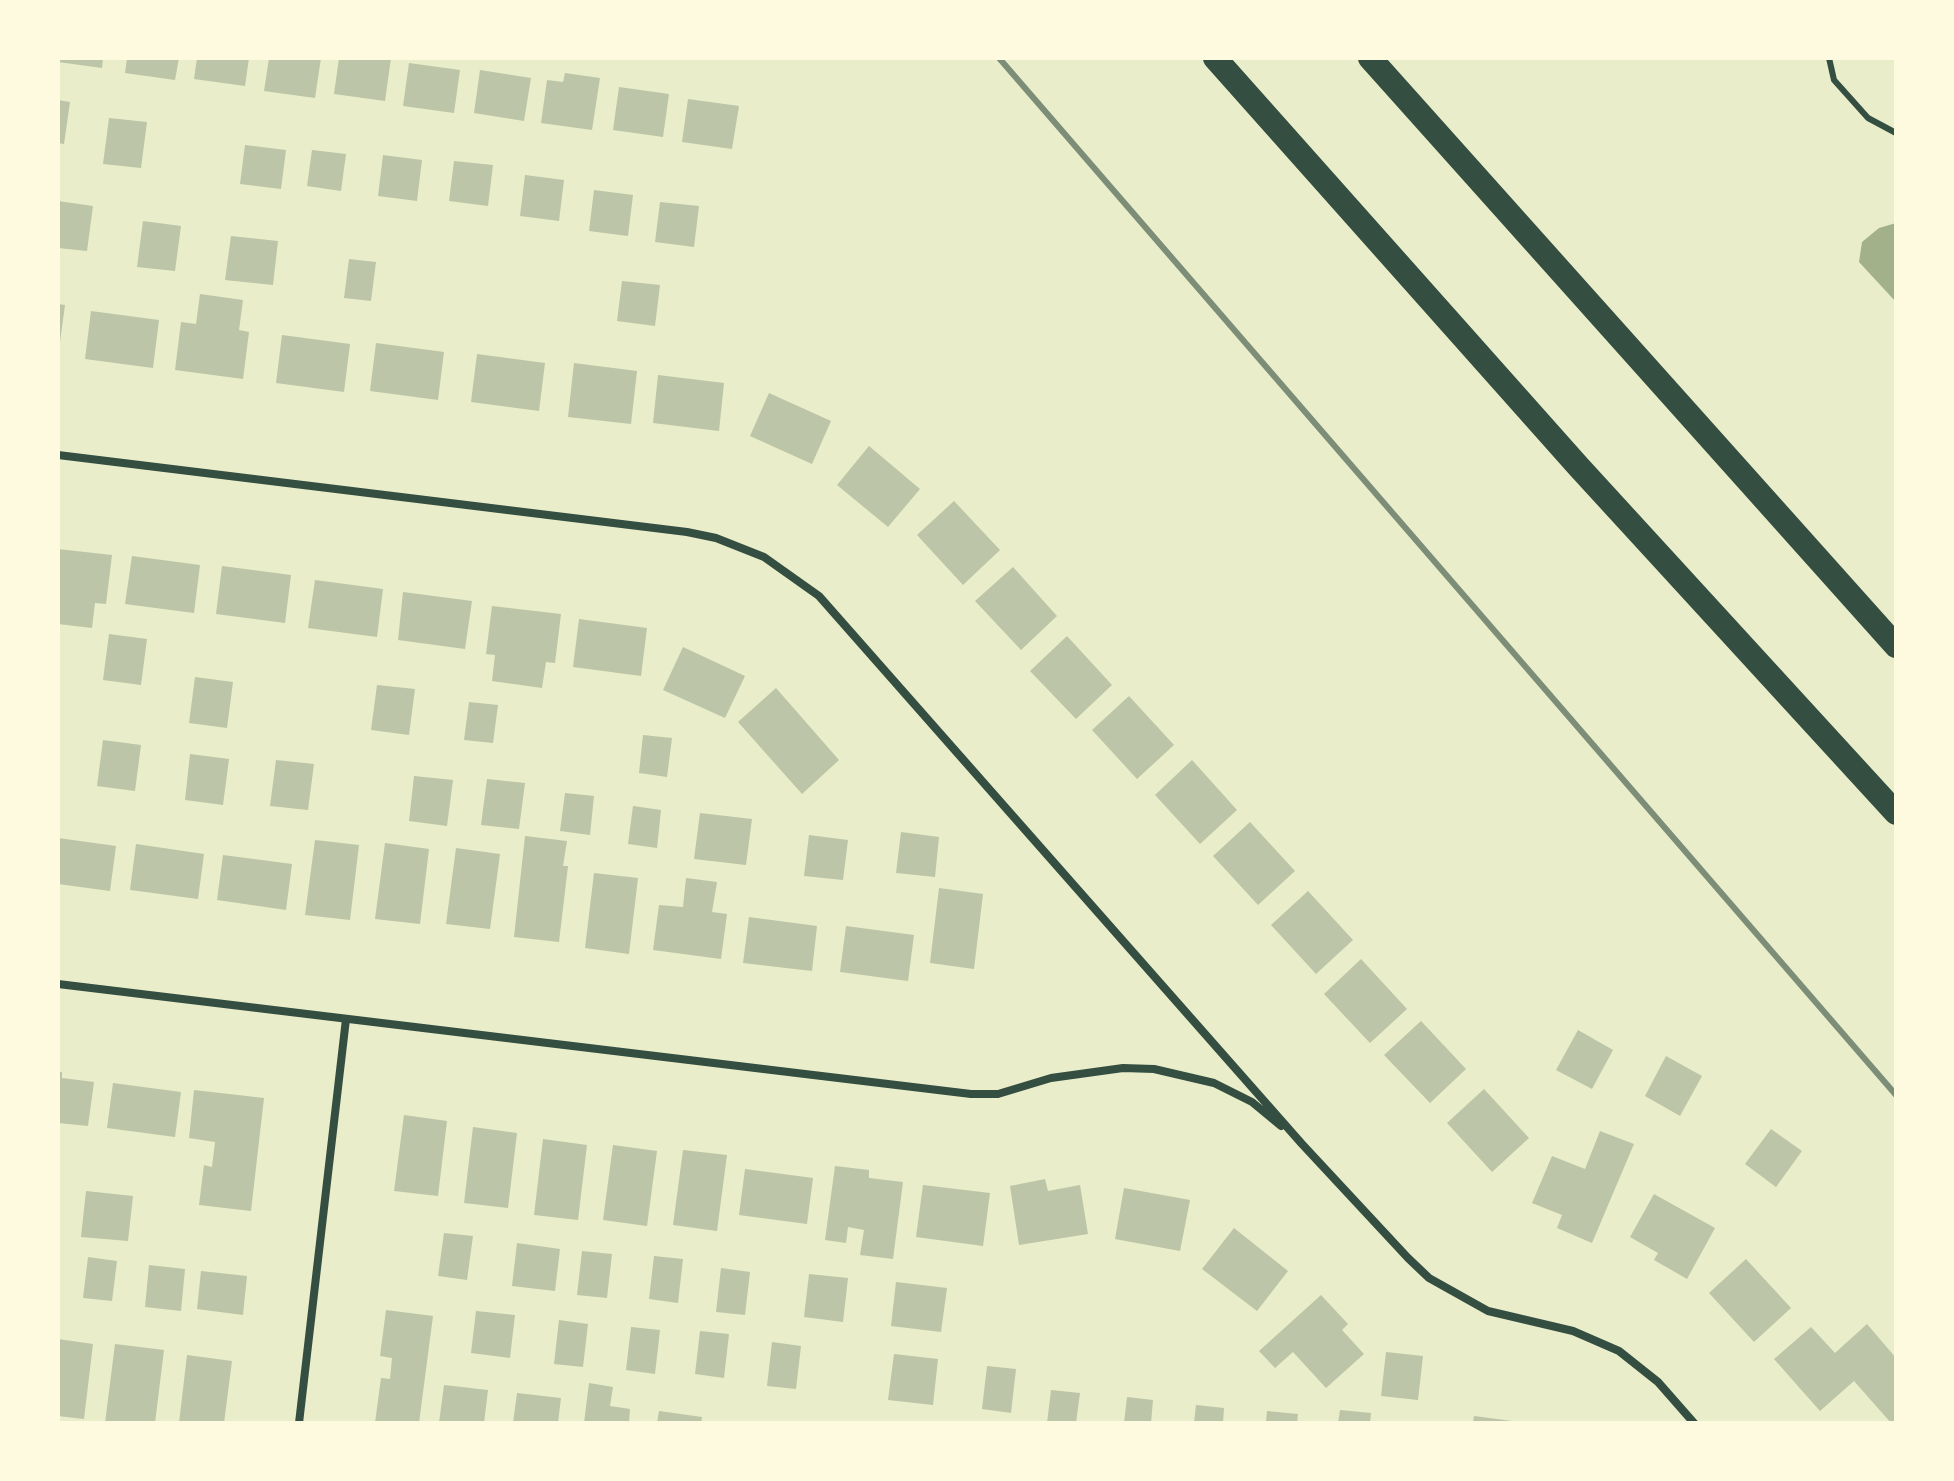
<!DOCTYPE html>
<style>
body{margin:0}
#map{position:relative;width:1954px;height:1481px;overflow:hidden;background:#e9edc9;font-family:Figtree,sans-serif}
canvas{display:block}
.frame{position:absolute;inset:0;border:60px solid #fefae0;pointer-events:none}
</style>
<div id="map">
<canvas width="1954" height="1481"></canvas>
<div class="frame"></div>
</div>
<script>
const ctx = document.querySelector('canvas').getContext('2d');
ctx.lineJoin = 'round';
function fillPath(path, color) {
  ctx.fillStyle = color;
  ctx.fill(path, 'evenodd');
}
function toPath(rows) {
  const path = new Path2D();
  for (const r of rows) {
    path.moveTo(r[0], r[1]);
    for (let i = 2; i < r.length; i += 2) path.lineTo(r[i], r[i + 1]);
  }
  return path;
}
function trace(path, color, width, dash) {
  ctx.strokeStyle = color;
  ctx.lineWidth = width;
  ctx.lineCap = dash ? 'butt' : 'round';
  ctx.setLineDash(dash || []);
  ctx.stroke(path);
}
const water = toPath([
 [1896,223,1896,302,1859,262,1862,242,1879,228]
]);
const building = toPath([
 [58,58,103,58,102,68,58,62],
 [127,58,179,58,175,80,125,73],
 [197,58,249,58,245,86,194,79],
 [269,58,321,58,315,98,264,91],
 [339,58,391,58,385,101,334,94],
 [409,63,460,70,454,113,403,106],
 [480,70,531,78,524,121,474,113],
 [565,73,600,78,592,130,541,123,547,80,563,82],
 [619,87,669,94,663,137,613,130],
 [688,99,739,106,732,149,682,142],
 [58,100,70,102,64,144,58,143],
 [109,118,147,122,141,168,103,164],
 [245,145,286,150,281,189,240,184],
 [312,150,346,154,341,191,307,186],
 [383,155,422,160,417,201,378,196],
 [454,161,493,165,488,206,449,201],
 [525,175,564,180,559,221,520,216],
 [594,190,633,195,628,236,589,231],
 [58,201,93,206,87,251,58,248],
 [660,202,699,206,694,247,655,242],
 [143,221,181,226,175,271,137,267],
 [231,236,278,241,273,285,225,280],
 [349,259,376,262,371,301,344,298],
 [622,281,660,285,655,326,617,321],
 [200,294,243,300,239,330,249,332,243,379,175,370,181,322,196,324],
 [58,304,65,305,60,342,58,342],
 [91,311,159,320,153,368,85,359],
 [282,335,350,344,344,392,276,383],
 [376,343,444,352,438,400,370,391],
 [477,354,545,363,539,411,471,402],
 [574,363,637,371,631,424,568,417],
 [658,375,724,383,719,431,653,423],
 [769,393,831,421,812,464,750,436],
 [869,446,920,489,888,527,837,485],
 [954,501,1000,550,963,585,917,535],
 [58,549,112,555,106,604,95,603,92,628,58,624],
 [132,556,200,565,194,613,125,604],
 [222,566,291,575,285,623,216,614],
 [1013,567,1057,616,1021,650,975,601],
 [315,580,383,589,377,637,308,628],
 [403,592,472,601,465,649,398,640],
 [492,606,561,614,555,663,546,662,542,688,492,681,495,655,486,654],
 [579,619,647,628,641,676,573,667],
 [109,634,147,639,141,685,103,680],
 [1067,636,1112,685,1076,719,1030,671],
 [683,647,745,676,725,718,663,690],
 [195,677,233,682,227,728,189,723],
 [377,685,415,689,409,735,371,730],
 [776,688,839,760,802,794,738,722],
 [1129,696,1174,745,1137,779,1092,730],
 [469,702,498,705,493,743,464,740],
 [643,735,672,738,667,777,639,773],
 [103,740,141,745,135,791,97,786],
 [190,754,229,759,223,805,185,800],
 [276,760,314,764,308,810,270,806],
 [1192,760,1237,810,1200,844,1155,795],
 [414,776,453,780,447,826,409,821],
 [487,779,525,783,519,829,481,825],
 [565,793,594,796,590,835,560,831],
 [633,806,661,810,657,848,628,844],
 [700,813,752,819,746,865,694,859],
 [1250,822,1295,871,1258,905,1213,856],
 [901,832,939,837,935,877,896,873],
 [809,835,848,840,843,880,804,876],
 [525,836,567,841,563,866,568,866,559,942,514,937],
 [58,838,116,846,110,891,58,884],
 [315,840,359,845,350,920,305,915],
 [385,843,429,849,420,924,375,919],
 [136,844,204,854,198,899,130,890],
 [456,848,500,854,490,929,446,924],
 [223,855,292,864,286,910,217,900],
 [594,873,638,878,629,954,585,948],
 [686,878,717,882,712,912,727,914,721,959,653,950,659,905,683,907],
 [939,888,983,894,974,969,930,963],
 [1308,891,1353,940,1316,974,1271,925],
 [749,917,817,926,812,971,743,963],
 [846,926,914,935,908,981,840,972],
 [1361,959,1407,1009,1370,1043,1324,994],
 [1421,1021,1466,1069,1430,1103,1384,1055],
 [1578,1030,1613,1050,1592,1089,1556,1070],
 [1666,1056,1702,1076,1680,1116,1645,1096],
 [58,1072,62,1072,62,1078,94,1082,88,1126,58,1123],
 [113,1083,181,1092,175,1137,107,1128],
 [1484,1089,1529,1138,1492,1172,1447,1123],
 [194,1090,264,1098,251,1211,199,1205,204,1165,212,1167,215,1142,189,1138],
 [404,1115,447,1121,438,1196,394,1191],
 [473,1127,517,1133,508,1208,464,1203],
 [1771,1129,1802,1151,1776,1187,1745,1164],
 [1600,1131,1634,1144,1592,1243,1557,1228,1562,1215,1532,1203,1552,1156,1585,1169],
 [543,1139,587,1145,578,1220,534,1215],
 [613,1145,657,1151,647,1226,603,1220],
 [683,1150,727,1155,717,1231,673,1225],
 [835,1166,869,1170,869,1178,903,1182,893,1259,860,1255,864,1230,848,1227,846,1243,825,1240],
 [745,1169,813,1178,807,1224,739,1215],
 [1045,1179,1048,1191,1080,1185,1088,1234,1019,1245,1010,1186],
 [923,1185,990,1193,983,1246,916,1237],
 [1124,1188,1190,1200,1180,1251,1115,1239],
 [86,1191,133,1196,128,1241,81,1237],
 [1654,1194,1715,1228,1687,1279,1654,1260,1658,1253,1630,1237],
 [1234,1228,1288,1271,1257,1311,1202,1269],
 [444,1233,473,1236,467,1280,438,1276],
 [517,1243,560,1249,555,1291,512,1286],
 [582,1251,612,1254,607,1298,577,1295],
 [654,1256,683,1259,678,1303,649,1299],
 [88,1257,117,1261,112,1301,83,1298],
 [1746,1259,1791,1308,1754,1342,1709,1293],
 [149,1265,185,1269,181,1311,145,1307],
 [721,1268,750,1272,745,1315,716,1312],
 [201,1271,247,1276,243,1315,197,1309],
 [809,1274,848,1278,843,1322,804,1317],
 [896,1282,947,1288,941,1332,891,1326],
 [1321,1295,1348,1324,1342,1330,1364,1354,1326,1388,1293,1352,1275,1368,1259,1351],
 [386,1310,433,1316,419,1423,375,1423,381,1378,390,1379,392,1358,380,1356],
 [476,1311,515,1315,510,1358,471,1353],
 [559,1320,588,1324,583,1367,554,1364],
 [1867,1324,1896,1358,1896,1423,1891,1423,1854,1381,1820,1411,1774,1359,1811,1327,1835,1353],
 [631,1327,660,1330,655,1374,626,1370],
 [700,1331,729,1334,724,1378,695,1374],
 [58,1339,93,1344,84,1419,58,1416],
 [772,1342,801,1346,796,1389,767,1386],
 [115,1344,164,1350,155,1423,105,1423],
 [1386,1352,1423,1356,1418,1400,1381,1396],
 [894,1354,938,1359,933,1405,888,1400],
 [187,1355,232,1361,224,1423,179,1423],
 [987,1366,1016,1369,1011,1413,982,1409],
 [589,1383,613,1387,610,1406,630,1409,629,1423,584,1423],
 [444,1385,488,1390,484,1423,439,1423],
 [1051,1390,1080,1393,1076,1423,1047,1423],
 [517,1393,561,1398,558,1423,513,1423],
 [1127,1397,1153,1400,1151,1423,1124,1423],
 [1196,1405,1224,1408,1223,1423,1194,1423],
 [1340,1410,1371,1413,1370,1423,1338,1423],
 [659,1411,702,1417,701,1423,657,1423],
 [1267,1411,1298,1414,1297,1423,1266,1423],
 [1474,1416,1512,1421,1512,1423,1473,1423]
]);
const service = toPath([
 [1829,58,1834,80,1868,118,1896,133]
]);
const minor = toPath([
 [58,455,687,532,716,538,764,557,819,596,1302,1144,1408,1258,1429,1278,1488,1311,1573,1331,1619,1351,1658,1382,1694,1423],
 [58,984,971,1094,998,1094,1051,1078,1123,1068,1154,1069,1214,1083,1252,1102,1281,1126],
 [299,1423,346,1019]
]);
const motorway = toPath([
 [1215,58,1578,466,1896,813],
 [1370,58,1896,646]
]);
const rail = toPath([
 [999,58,1896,1095]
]);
fillPath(water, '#a3b18a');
fillPath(building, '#bcc5a7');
trace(service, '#344e41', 6);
trace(minor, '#344e41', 8);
trace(motorway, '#344e41', 24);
trace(rail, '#7c8e77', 6);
</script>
